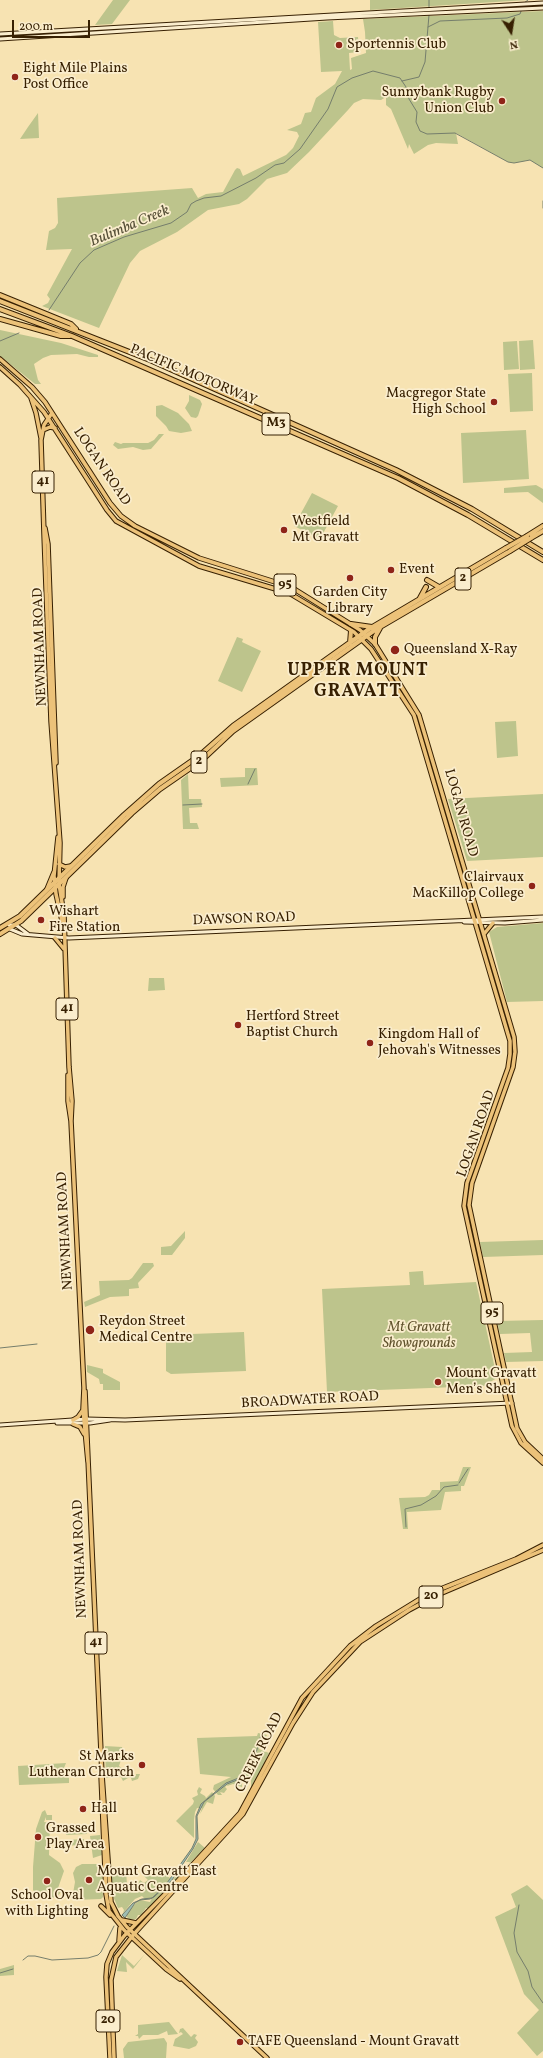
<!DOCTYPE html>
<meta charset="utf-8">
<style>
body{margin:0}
#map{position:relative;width:543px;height:2058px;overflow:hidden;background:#f7e3b2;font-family:Vollkorn,serif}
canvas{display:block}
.north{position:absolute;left:491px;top:12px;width:40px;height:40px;-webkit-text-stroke:3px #faedcd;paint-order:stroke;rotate:168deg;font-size:11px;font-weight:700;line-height:16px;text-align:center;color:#372002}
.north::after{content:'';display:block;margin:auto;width:14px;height:18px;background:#372002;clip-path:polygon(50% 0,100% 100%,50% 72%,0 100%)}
.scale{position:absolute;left:12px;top:20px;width:78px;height:18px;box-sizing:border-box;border:2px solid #372002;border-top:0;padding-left:5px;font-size:12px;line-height:14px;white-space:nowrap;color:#372002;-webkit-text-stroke:3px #faedcd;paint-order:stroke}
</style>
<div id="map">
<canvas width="543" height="2058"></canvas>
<div class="north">N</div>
<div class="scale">200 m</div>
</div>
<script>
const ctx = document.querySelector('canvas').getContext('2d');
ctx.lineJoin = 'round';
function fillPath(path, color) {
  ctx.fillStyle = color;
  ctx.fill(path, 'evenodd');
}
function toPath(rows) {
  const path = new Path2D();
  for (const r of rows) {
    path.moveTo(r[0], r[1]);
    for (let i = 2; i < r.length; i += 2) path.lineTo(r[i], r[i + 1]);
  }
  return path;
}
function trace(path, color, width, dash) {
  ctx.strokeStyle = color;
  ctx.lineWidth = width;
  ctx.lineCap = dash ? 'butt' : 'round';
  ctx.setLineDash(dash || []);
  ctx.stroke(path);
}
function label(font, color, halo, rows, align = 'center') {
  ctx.font = font + ' Vollkorn,serif';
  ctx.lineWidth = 3.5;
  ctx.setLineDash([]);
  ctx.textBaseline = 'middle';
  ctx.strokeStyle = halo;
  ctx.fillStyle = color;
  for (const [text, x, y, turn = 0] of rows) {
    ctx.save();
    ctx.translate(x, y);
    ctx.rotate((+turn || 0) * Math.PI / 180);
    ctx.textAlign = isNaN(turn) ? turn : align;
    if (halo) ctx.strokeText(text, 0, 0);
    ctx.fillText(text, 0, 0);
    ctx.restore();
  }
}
const green = toPath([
 [113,0,130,0,112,24,95,25],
 [370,0,527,0,370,10],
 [543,11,543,168,530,160,514,163,508,162,456,133,458,144,436,143,428,145,414,154,409,144,408,149,391,109,386,105,386,97,381,100,363,99,354,103,348,110,309,152,287,173,267,179,247,199,239,204,208,210,177,232,140,251,130,263,99,328,42,306,48,303,50,299,47,295,72,249,46,250,49,231,55,228,58,223,57,198,192,188,198,198,206,194,223,192,235,170,237,168,240,169,243,176,286,155,293,148,299,136,297,132,287,130,301,124,305,113,311,112,316,98,335,84,342,71,321,72,318,22,333,21,334,35,340,38,358,37,359,52,349,53,350,70,352,69,351,58,366,53,365,32,363,19],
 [38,113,39,138,20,139,28,127],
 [0,330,61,343,98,355,98,357,89,357,77,354,51,355,43,358,34,364,38,380,41,384,35,384,0,356],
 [533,340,535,369,520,370,519,341],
 [517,341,519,369,504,370,503,342],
 [532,373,533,411,510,412,508,374],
 [189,395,200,400,202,404,198,416,196,418,191,417,185,408,189,401],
 [162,405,178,413,189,424,192,431,181,433,169,431,166,426,156,416,156,406],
 [526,430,529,479,463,483,461,433],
 [159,434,164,434,151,449,143,450,133,447,118,449,113,445,115,442,121,444,123,443,148,443,154,440],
 [536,485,543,489,543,503,528,492,504,493,504,488],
 [312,493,338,506,320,539,294,526],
 [237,637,243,639,242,642,261,651,242,692,218,681],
 [516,721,518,756,497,758,495,722],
 [245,768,257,768,258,785,221,787,220,778,245,777],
 [188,774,189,799,201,799,202,807,189,808,190,823,197,823,199,829,183,829,181,780],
 [543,794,543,857,467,861,448,799],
 [543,923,543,1001,507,1002,489,932,497,927],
 [149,978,164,978,165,990,148,991],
 [185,1231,185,1238,172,1255,161,1255,161,1247,171,1246],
 [543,1240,543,1255,483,1257,480,1242],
 [143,1263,153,1263,154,1266,138,1283,139,1288,129,1289,129,1296,110,1297,85,1307,84,1302,100,1295,99,1281,129,1280,132,1278],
 [423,1271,424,1285,476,1282,497,1378,490,1382,490,1385,482,1386,327,1392,322,1289,410,1285,409,1272],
 [543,1320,543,1361,506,1362,504,1353,532,1352,530,1333,500,1334,497,1321],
 [244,1332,246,1371,171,1374,166,1371,166,1335],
 [87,1365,103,1369,103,1373,120,1382,120,1390,103,1390,103,1384,100,1384,99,1379,87,1372],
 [463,1467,471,1467,464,1486,461,1486,461,1491,445,1492,441,1510,407,1512,408,1529,403,1529,399,1498,425,1497,429,1495,432,1490,440,1490,440,1482,458,1481],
 [258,1733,267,1735,259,1749,269,1753,255,1783,251,1788,251,1780,245,1778,242,1781,242,1787,233,1784,227,1786,228,1784,225,1787,227,1789,224,1793,220,1792,222,1795,218,1795,213,1789,214,1785,231,1777,200,1774,197,1738,257,1736],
 [105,1746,122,1747,125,1759,122,1757,119,1766,124,1770,125,1775,136,1776,136,1774,140,1774,138,1779,132,1781,131,1778,128,1778,123,1781,121,1777,106,1778],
 [66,1763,64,1768,69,1773,69,1783,19,1785,18,1766],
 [199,1787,202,1789,200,1793,205,1796,206,1798,212,1792,215,1796,213,1804,207,1802,200,1814,202,1808,197,1808,195,1812,194,1820,194,1838,176,1821,193,1804,194,1801,192,1798,198,1795,197,1791],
 [45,1810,47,1815,52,1815,52,1820,46,1820,46,1817,44,1822,50,1823,49,1855,60,1863,64,1871,57,1891,61,1892,57,1897,50,1898,40,1897,33,1890,33,1867,36,1829,42,1812],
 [87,1828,87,1834,66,1835,66,1830],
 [100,1835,102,1855,93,1858,90,1836],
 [84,1839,84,1844,61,1847,61,1843,67,1843,67,1840],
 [198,1842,205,1848,189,1864,190,1862,186,1862],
 [82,1864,98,1864,102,1867,103,1897,101,1899,73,1900,72,1899,75,1882,73,1873,76,1867],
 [184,1864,186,1870,178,1880,173,1883,150,1908,146,1908,141,1915,138,1915,136,1919,130,1920,127,1917,127,1914,134,1905,140,1900,150,1902,152,1898,145,1899,142,1896,135,1899,123,1913,124,1910,122,1907,118,1908,113,1896,111,1870,126,1870,127,1885,138,1884,140,1880,144,1883,148,1880,141,1873,152,1876,153,1872,150,1870,155,1867,170,1878,164,1887,166,1887,168,1883,173,1880],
 [527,1885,543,1900,543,2051,537,2056,517,2033,539,2010,524,1994,495,1917,516,1907,511,1894],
 [145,1954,133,1969,126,1962,127,1972,117,1971,122,1955,134,1966],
 [14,1965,14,1975,0,1976,0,1969],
 [169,2022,178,2034,168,2035,167,2031,158,2035,143,2035,139,2039,138,2036,135,2036,138,2034,138,2025],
 [183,2028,191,2037,194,2034,197,2035,195,2038,198,2042,196,2046,189,2049,173,2046,175,2039,183,2034,181,2032,179,2033,180,2029],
 [164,2038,167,2043,166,2058,124,2058,123,2049,128,2042]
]);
const water = toPath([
 [245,1772,244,1775,242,1778,227,1784,204,1802,197,1816,198,1839,193,1849,172,1880,154,1897,150,1899,140,1900,135,1903,125,1918,122,1915,133,1903,142,1899,152,1898,164,1887,192,1848,196,1839,196,1816,201,1804,226,1783,241,1777,245,1772]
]);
const stream = toPath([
 [524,3,528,0],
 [429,9,429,0],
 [428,27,440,21,507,18,520,14,523,6],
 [402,81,419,77,425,62,429,15],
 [543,201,543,208],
 [49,310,80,263,94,250,124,237,171,223,187,212,191,204,196,201,204,198,221,196,256,178,275,165,284,163,300,149,328,109,337,87,352,78,373,71,400,78,406,87,409,99,417,112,416,122,420,131,427,134,455,133,508,162,514,163,530,160,543,168],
 [0,341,19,333],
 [248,784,255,769],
 [183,805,202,804],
 [0,1348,37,1344],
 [459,1483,468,1469],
 [406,1527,405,1509,421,1505,436,1496,444,1487,458,1485],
 [245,1772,246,1764,256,1753,261,1735],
 [519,1905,514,1933,517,1952,528,1971,532,1987,543,2003],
 [23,1960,28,1956,35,1956,52,1960,88,1958,98,1955,101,1952,114,1926],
 [0,1973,13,1969]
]);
const secondary = toPath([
 [0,34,543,3],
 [0,39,327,18,543,8],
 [464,922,505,923,543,920],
 [9,925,16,925,28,934],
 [10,929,22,934,69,938,543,917],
 [57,1423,90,1423,110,1420],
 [0,1425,87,1419,125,1420,512,1403]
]);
const primary = toPath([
 [0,359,32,387,45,402,110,503,121,516,135,526,199,558,291,587,360,630,375,644,419,715,514,1037,515,1052,513,1067,472,1183,469,1205,517,1428,525,1442,543,1459],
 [0,367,20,385,44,412,107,510,116,521,199,566,289,593,354,632,371,649,414,715,510,1041,510,1054,508,1068,467,1183,464,1206,512,1426,521,1443,543,1463],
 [31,398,36,413,41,438],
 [52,413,44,425,41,440,44,534,51,721,60,843,59,884,64,915,69,1067,72,1101,71,1121,84,1388,83,1409,88,1462],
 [43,430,50,427,55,428],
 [45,528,48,544,56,763],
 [58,837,54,876,56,894,62,921],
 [59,864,65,867,71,866],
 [47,889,54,872],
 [63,897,63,887,66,878],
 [484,934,493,923],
 [55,938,64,949],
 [68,1075,68,1101,71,1121],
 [85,1391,102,1775,111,1902,118,1916,127,1927,267,2058],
 [73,1420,78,1417,83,1410],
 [73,1424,80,1427,84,1434],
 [101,1775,106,1894,109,1911,124,1930,166,1969,180,1979],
 [101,1906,110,1915],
 [122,1920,136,1923],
 [119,1941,120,1928],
 [110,2058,106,1977,107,1964,112,1952,124,1936,174,1885,240,1813,302,1698,350,1646,376,1626,428,1594,516,1559,543,1545],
 [114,2058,111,1980,116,1957,134,1934,243,1814,293,1723,313,1692,360,1642,409,1610,435,1596,543,1550]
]);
const highway = toPath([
 [0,295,71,324,76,329],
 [0,301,150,360,396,470,472,509,543,552],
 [0,309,72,336,398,478,468,515,543,560],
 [0,319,61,336,70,336],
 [527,536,543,526],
 [531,538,543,531],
 [427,580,439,587],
 [420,598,426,587],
 [351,624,372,627],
 [350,643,351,631],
 [375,644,375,637,380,628],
 [0,928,20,916,124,815,159,784,199,756,233,726,369,629,506,548],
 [0,934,21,921,132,813,160,789,202,760,233,731,375,630,510,551]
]);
const highwayBridge = toPath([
 [506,548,527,536],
 [510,551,531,538]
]);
const markers = [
 [339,45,4,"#8f2418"],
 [15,77,4,"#8f2418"],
 [502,101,4,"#8f2418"],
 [494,402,4,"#8f2418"],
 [284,530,4,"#8f2418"],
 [391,570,4,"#8f2418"],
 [350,578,4,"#8f2418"],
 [395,650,5,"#8f2418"],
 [532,886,4,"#8f2418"],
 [41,920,4,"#8f2418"],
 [238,1025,4,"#8f2418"],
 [370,1043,4,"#8f2418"],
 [90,1330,5,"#8f2418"],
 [438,1382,4,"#8f2418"],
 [142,1765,4,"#8f2418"],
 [83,1809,4,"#8f2418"],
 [38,1837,4,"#8f2418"],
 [89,1880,4,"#8f2418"],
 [47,1881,4,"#8f2418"],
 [240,2042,4,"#8f2418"]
];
const shields = [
 [276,424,28],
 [43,482,22],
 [463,579,16],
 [285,585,22],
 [199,762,16],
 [67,1009,22],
 [492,1313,22],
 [431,1597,24],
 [96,1643,22],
 [108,2021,24]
];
const shieldNames = [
 ["M3",276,424],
 ["41",43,482],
 ["2",463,579],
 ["95",285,585],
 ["2",199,762],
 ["41",67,1009],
 ["95",492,1313],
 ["20",431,1597],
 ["41",96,1643],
 ["20",108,2021]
];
const poiNames = [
 ["Sportennis Club",347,45],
 ["Eight Mile Plains",23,69],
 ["Post Office",23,85],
 ["Sunnybank Rugby",494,93,"right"],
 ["Union Club",494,109,"right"],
 ["Macgregor State",486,394,"right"],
 ["High School",486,410,"right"],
 ["Westfield",292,522],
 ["Mt Gravatt",292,538],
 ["Event",399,570],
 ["Garden City",350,593,"center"],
 ["Library",350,609,"center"],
 ["Queensland X-Ray",404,650],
 ["Clairvaux",524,878,"right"],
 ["MacKillop College",524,894,"right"],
 ["Wishart",49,912],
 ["Fire Station",49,928],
 ["Hertford Street",246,1017],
 ["Baptist Church",246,1033],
 ["Kingdom Hall of",378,1035],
 ["Jehovah's Witnesses",378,1051],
 ["Reydon Street",99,1322],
 ["Medical Centre",99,1338],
 ["Mount Gravatt",446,1374],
 ["Men’s Shed",446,1390],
 ["St Marks",134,1757,"right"],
 ["Lutheran Church",134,1773,"right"],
 ["Hall",91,1809],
 ["Grassed",46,1829],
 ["Play Area",46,1845],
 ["Mount Gravatt East",97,1872],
 ["Aquatic Centre",97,1888],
 ["School Oval",47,1896,"center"],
 ["with Lighting",47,1912,"center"],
 ["TAFE Queensland - Mount Gravatt",248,2042]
];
const streetNames = [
 ["PACIFIC MOTORWAY",193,376,23],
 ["LOGAN ROAD",101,467,56],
 ["NEWNHAM ROAD",41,647,-92],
 ["LOGAN ROAD",460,813,74],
 ["DAWSON ROAD",244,920,-2],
 ["LOGAN ROAD",477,1134,-71],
 ["NEWNHAM ROAD",66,1231,-93],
 ["BROADWATER ROAD",310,1401,-3],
 ["NEWNHAM ROAD",81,1559,-92],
 ["CREEK ROAD",260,1753,-63]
];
const parkNames = [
 ["Mt Gravatt",419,1328],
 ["Showgrounds",419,1344]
];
const waterNames = [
 ["Bulimba Creek",130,227,-23]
];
const districtNames = [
 ["UPPER MOUNT",358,672],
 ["GRAVATT",358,693]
];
fillPath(green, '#bdc48c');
fillPath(water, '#9ebdb2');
trace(water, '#757e6c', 1);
trace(stream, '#757e6c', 1);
trace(secondary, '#372002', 5);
trace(primary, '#372002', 5.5);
trace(highway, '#372002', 6);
trace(secondary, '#faedcd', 3);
trace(primary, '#ecc279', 3.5);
trace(highway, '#ecc279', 4);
trace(highwayBridge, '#372002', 6, []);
trace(highwayBridge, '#ecc279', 4);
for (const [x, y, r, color] of markers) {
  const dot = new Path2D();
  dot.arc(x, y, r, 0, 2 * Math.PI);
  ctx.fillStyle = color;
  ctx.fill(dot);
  trace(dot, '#faedcd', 1.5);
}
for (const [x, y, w] of shields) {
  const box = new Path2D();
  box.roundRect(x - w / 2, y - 11, w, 22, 3);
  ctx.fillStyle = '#faedcd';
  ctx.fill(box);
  trace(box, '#372002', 1);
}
label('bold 13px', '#372002', null, shieldNames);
label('14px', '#372002', '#faedcd', poiNames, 'left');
label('14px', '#372002', '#faedcd', streetNames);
label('italic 14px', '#5f512b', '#faedcd', parkNames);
label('italic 15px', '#564f37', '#faedcd', waterNames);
ctx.letterSpacing = '1px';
label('bold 18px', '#372002', '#faedcd', districtNames);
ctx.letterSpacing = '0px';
</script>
